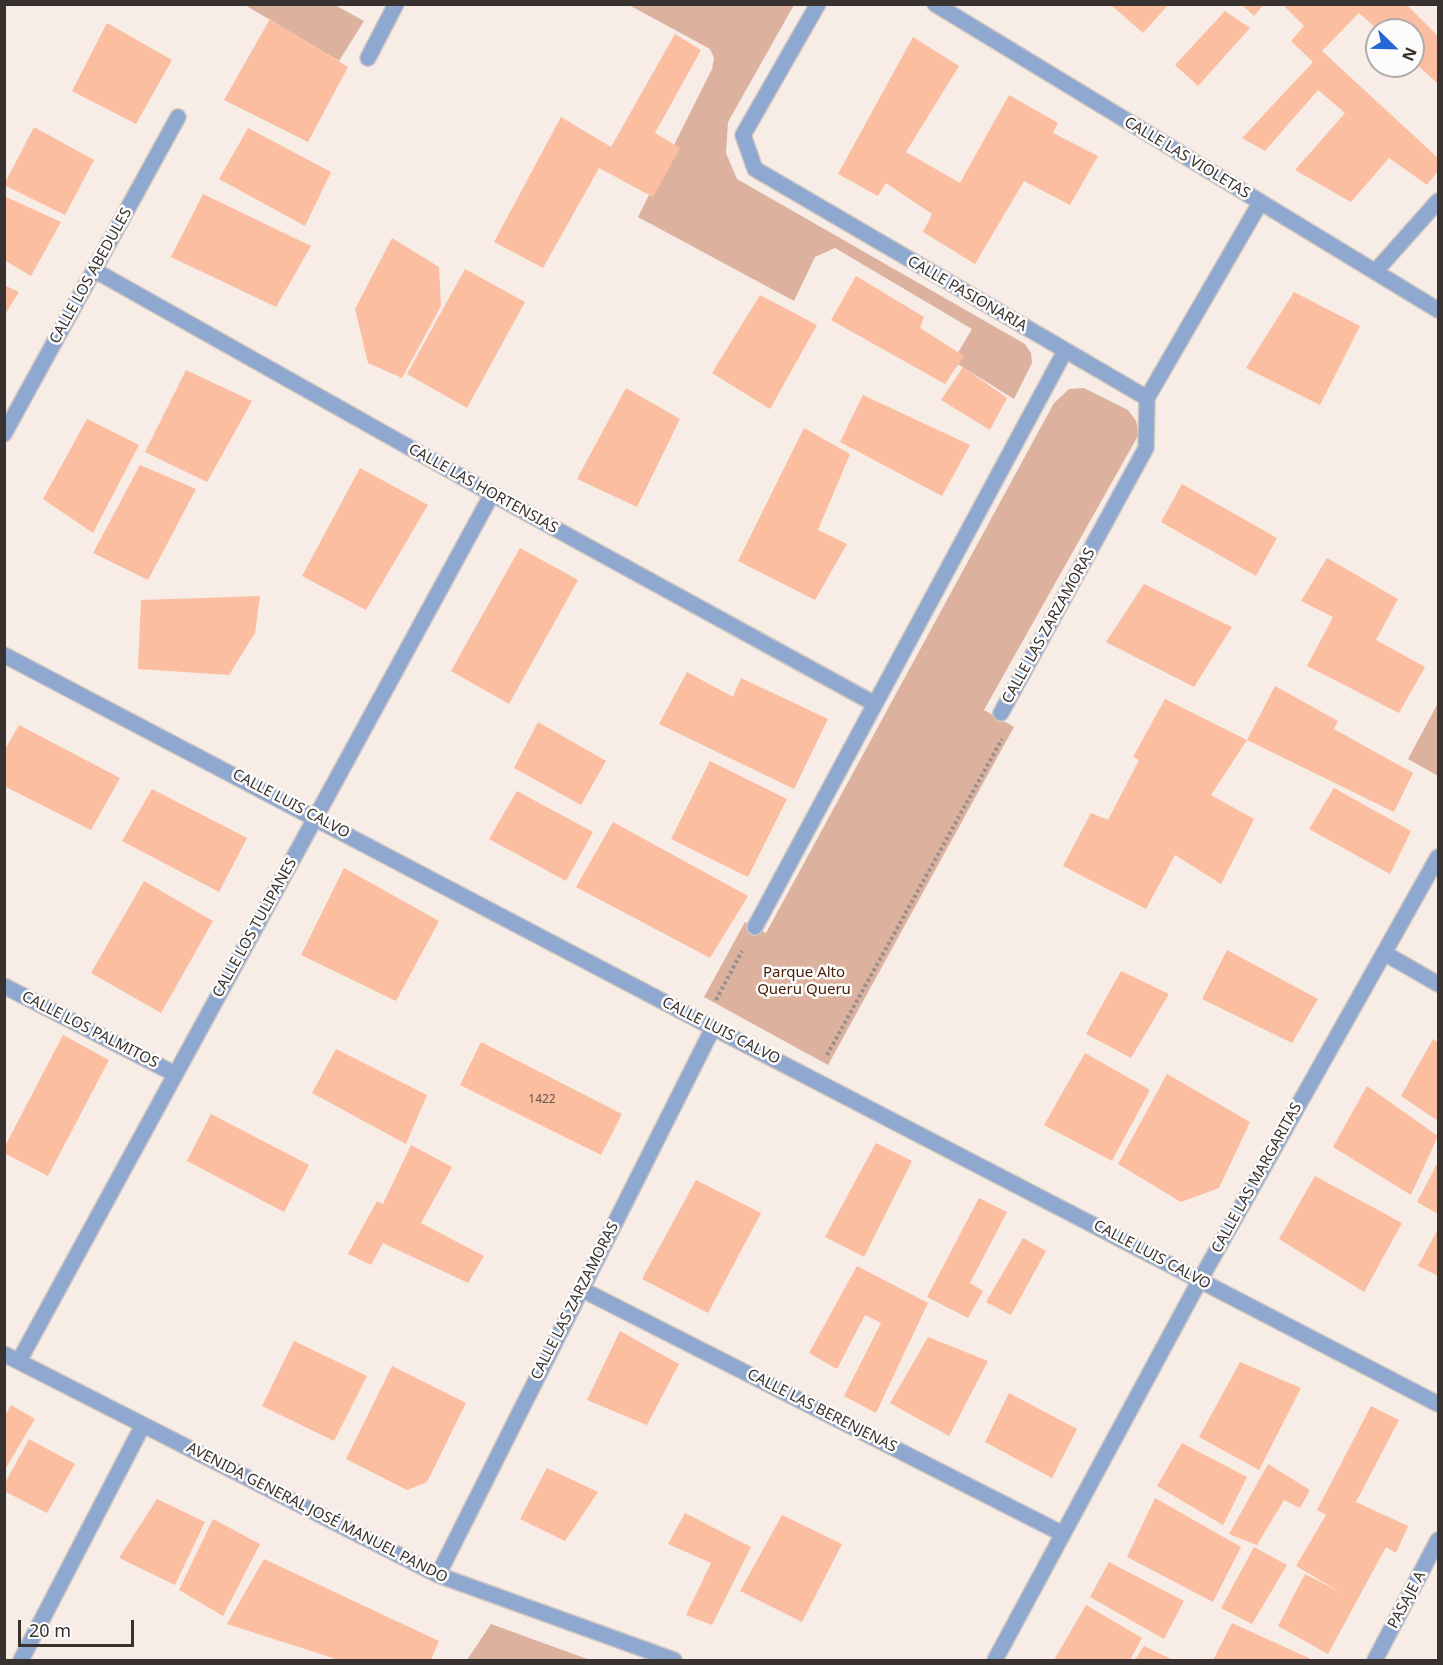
<!DOCTYPE html>
<meta charset="utf-8">
<style>
body{margin:0}
#map{position:relative;width:1443px;height:1665px;overflow:hidden;background:#f8ece6;font-family:"Noto Sans",sans-serif}
canvas{display:block}
.frame{position:absolute;inset:0;border:6px solid #373230;pointer-events:none}
.north{position:absolute;left:1365px;top:18px;width:60px;height:60px;box-sizing:border-box;background:#fefcfa;border:2px solid #aeaba9;border-radius:50%;rotate:113deg;font-size:16px;font-weight:700;line-height:24px;text-align:center;color:#373230}
.north::after{content:'';display:block;margin:auto;width:21px;height:27px;background:#2566d3;clip-path:polygon(50% 0,100% 100%,50% 72%,0 100%)}
.scale{position:absolute;left:18px;top:1620px;width:116px;height:27px;box-sizing:border-box;border:3px solid #373230;border-top:0;padding-left:8px;font-size:18px;line-height:21px;white-space:nowrap;color:#373230;-webkit-text-stroke:4px #fefcfa;paint-order:stroke}
</style>
<div id="map">
<canvas width="1443" height="1665"></canvas>
<div class="frame"></div>
<div class="north">N</div>
<div class="scale">20 m</div>
</div>
<script>
const ctx = document.querySelector('canvas').getContext('2d');
ctx.lineJoin = 'round';
function fillPath(path, color) {
  ctx.fillStyle = color;
  ctx.fill(path, 'evenodd');
}
function toPath(rows) {
  const path = new Path2D();
  for (const r of rows) {
    path.moveTo(r[0], r[1]);
    for (let i = 2; i < r.length; i += 2) path.lineTo(r[i], r[i + 1]);
  }
  return path;
}
function trace(path, color, width, dash) {
  ctx.strokeStyle = color;
  ctx.lineWidth = width;
  ctx.lineCap = dash ? 'butt' : 'round';
  ctx.setLineDash(dash || []);
  ctx.stroke(path);
}
function label(font, color, halo, rows, align = 'center') {
  ctx.font = font + ' "Noto Sans",sans-serif';
  ctx.lineWidth = 5;
  ctx.setLineDash([]);
  ctx.textBaseline = 'middle';
  ctx.strokeStyle = halo;
  ctx.fillStyle = color;
  for (const [text, x, y, turn = 0] of rows) {
    ctx.save();
    ctx.translate(x, y);
    ctx.rotate((+turn || 0) * Math.PI / 180);
    ctx.textAlign = isNaN(turn) ? turn : align;
    if (halo) ctx.strokeText(text, 0, 0);
    ctx.fillText(text, 0, 0);
    ctx.restore();
  }
}
const green = toPath([
 [245,5,335,5,364,21,339,61],
 [629,5,794,5,728,122,726,153,737,179,1025,344,1031,353,1032,363,1014,399,953,361,972,329,835,248,815,257,794,301,638,217,712,69,714,58,710,49],
 [1084,388,1128,410,1136,421,1139,434,984,710,1014,727,828,1065,704,997,745,922,766,933,1054,403,1069,389],
 [1438,703,1438,776,1408,759],
 [491,1624,590,1660,467,1660]
]);
const building = toPath([
 [1110,4,1169,4,1143,33],
 [1241,4,1264,4,1254,16],
 [1282,4,1406,4,1438,36,1438,84,1413,61,1413,30,1378,30,1359,13,1322,51,1438,158,1438,171,1427,185,1389,158,1351,202,1295,170,1345,113,1318,90,1265,151,1242,138,1313,62,1291,41,1304,26],
 [1225,11,1250,28,1198,86,1175,65],
 [270,19,348,67,308,142,224,100],
 [107,23,172,60,136,124,72,91],
 [675,34,701,50,655,133,680,148,653,197,599,168,543,268,494,242,561,117,611,147],
 [913,37,959,66,906,152,960,183,1009,95,1058,123,1053,133,1098,156,1070,205,1024,181,975,264,923,232,932,214,886,183,878,196,838,174],
 [34,127,94,160,65,215,4,185],
 [248,128,331,172,305,226,219,179],
 [203,194,311,246,276,307,171,257],
 [4,196,61,222,31,276,4,260],
 [392,238,439,267,441,306,402,378,368,363,355,309],
 [465,269,525,302,467,408,407,374],
 [856,276,924,317,920,328,964,356,945,384,831,320],
 [4,285,19,292,4,316],
 [1294,292,1360,326,1320,405,1246,368],
 [760,295,817,325,770,409,712,373],
 [963,367,1007,398,990,430,941,400],
 [186,370,252,401,207,482,145,452],
 [626,388,680,419,637,507,577,479],
 [863,395,970,445,942,496,840,442],
 [87,419,139,445,93,533,43,499],
 [804,428,850,454,818,530,847,544,815,600,738,561],
 [140,465,196,489,148,580,93,553],
 [360,468,428,505,366,610,302,576],
 [1182,484,1277,538,1256,576,1161,522],
 [520,548,578,580,509,704,451,671],
 [1327,558,1398,599,1376,640,1425,667,1399,713,1307,666,1333,617,1301,601],
 [1144,584,1232,627,1194,687,1106,642],
 [260,596,255,633,229,675,138,669,141,600],
 [687,672,733,697,741,678,828,719,794,789,659,724],
 [1275,686,1338,721,1334,729,1413,773,1394,812,1247,740],
 [1165,699,1247,740,1211,795,1254,819,1221,884,1175,855,1146,909,1063,866,1091,813,1108,820,1139,760,1133,757],
 [538,722,606,761,581,805,514,768],
 [19,725,120,778,91,830,4,786,4,751],
 [710,761,787,799,748,877,671,839],
 [1334,788,1411,831,1390,874,1309,829],
 [152,789,247,838,219,892,122,841],
 [517,791,593,832,566,881,489,839],
 [613,822,748,896,710,958,576,887],
 [344,868,439,921,396,1001,301,955],
 [144,881,213,921,161,1013,91,973],
 [1227,950,1318,999,1292,1043,1202,999],
 [1121,971,1169,994,1131,1058,1086,1034],
 [63,1035,109,1060,48,1176,4,1153,4,1148],
 [1433,1039,1438,1042,1438,1121,1401,1096],
 [481,1042,622,1114,601,1155,460,1085],
 [336,1049,427,1095,406,1144,312,1093],
 [1085,1053,1150,1090,1112,1161,1044,1125],
 [1167,1074,1250,1122,1219,1188,1181,1202,1118,1164],
 [1367,1086,1438,1136,1411,1195,1333,1147],
 [211,1114,309,1165,284,1212,187,1161],
 [876,1143,912,1161,864,1257,825,1237],
 [411,1145,452,1167,421,1223,484,1256,468,1283,383,1243,371,1265,348,1254,377,1201,383,1204],
 [1438,1162,1438,1214,1417,1202],
 [1315,1176,1402,1223,1364,1292,1279,1239],
 [696,1180,761,1213,708,1313,642,1279],
 [979,1198,1007,1212,970,1283,983,1291,968,1318,927,1297],
 [1438,1229,1438,1276,1418,1266],
 [1023,1238,1046,1251,1011,1315,986,1302],
 [857,1266,928,1303,876,1413,844,1396,881,1323,865,1315,837,1369,809,1353],
 [620,1331,679,1364,647,1425,587,1400],
 [928,1337,988,1361,949,1436,890,1403],
 [294,1341,367,1376,334,1441,262,1406],
 [1240,1362,1301,1388,1259,1470,1199,1437],
 [392,1366,466,1403,427,1482,407,1490,346,1459],
 [1009,1393,1077,1429,1052,1478,985,1442],
 [11,1405,35,1419,4,1471,4,1417],
 [1371,1406,1399,1420,1356,1502,1408,1526,1396,1553,1386,1547,1328,1654,1278,1626,1305,1574,1342,1593,1296,1566,1326,1515,1317,1510],
 [29,1439,75,1464,47,1513,4,1491,4,1485],
 [1182,1443,1247,1477,1223,1525,1157,1486],
 [1268,1464,1310,1490,1300,1508,1284,1500,1257,1545,1229,1534],
 [547,1468,598,1492,565,1541,520,1519],
 [1155,1498,1241,1547,1213,1602,1127,1557],
 [157,1499,205,1522,175,1585,119,1558],
 [685,1513,751,1547,712,1625,686,1615,711,1563,668,1544],
 [782,1515,842,1544,802,1622,740,1591],
 [213,1519,260,1544,223,1616,179,1590],
 [1254,1547,1287,1565,1252,1624,1221,1608],
 [264,1559,439,1641,431,1660,339,1660,227,1624],
 [1109,1562,1184,1601,1164,1639,1090,1597],
 [1086,1605,1142,1638,1130,1660,1054,1660],
 [1232,1623,1313,1660,1213,1660],
 [1144,1646,1173,1660,1135,1660]
]);
const path = toPath([
 [716,1000,742,951],
 [827,1055,1002,739]
]);
const minor = toPath([
 [818,4,743,135,755,169,1147,398],
 [935,4,1438,310],
 [368,58,396,4],
 [94,270,492,494,875,704],
 [1375,272,1438,201],
 [4,434,178,117],
 [4,655,704,1023,1438,1404],
 [1001,713,1146,448,1147,398,1260,203],
 [755,927,1065,351],
 [1384,953,1438,984],
 [4,986,175,1074],
 [581,1289,1063,1534],
 [4,1354,438,1575,674,1660],
 [19,1361,492,494],
 [438,1575,713,1028],
 [21,1660,143,1425],
 [995,1660,1200,1280,1438,857],
 [1375,1660,1438,1540]
]);
const numberNames = [
 ["1422",542,1100]
];
const streetNames = [
 ["CALLE LAS VIOLETAS",1187,158,31],
 ["CALLE LOS ABEDULES",91,276,-61],
 ["CALLE PASIONARIA",967,294,30],
 ["CALLE LAS HORTENSIAS",483,489,29],
 ["CALLE LAS ZARZAMORAS",1049,626,-61],
 ["CALLE LUIS CALVO",291,804,28],
 ["CALLE LOS TULIPANES",255,928,-61],
 ["CALLE LOS PALMITOS",90,1030,27],
 ["CALLE LUIS CALVO",721,1031,27],
 ["CALLE LAS MARGARITAS",1257,1178,-61],
 ["CALLE LUIS CALVO",1152,1255,28],
 ["CALLE LAS ZARZAMORAS",575,1301,-63],
 ["CALLE LAS BERENJENAS",822,1411,27],
 ["AVENIDA GENERAL JOSÉ MANUEL PANDO",317,1513,27],
 ["PASAJE A",1407,1600,-62]
];
const parkNames = [
 ["Parque Alto",804,973],
 ["Queru Queru",804,990]
];
fillPath(green, '#dcb29e');
fillPath(building, '#fbbea1');
trace(minor, '#d1c7c2', 18);
trace(path, '#978f8b', 4, [3, 3]);
trace(minor, '#8fa8cf', 15);
label('12px', '#68554c', null, numberNames);
label('15px', '#373230', '#fefcfa', streetNames);
label('15px', '#47210c', '#fefcfa', parkNames);
</script>
